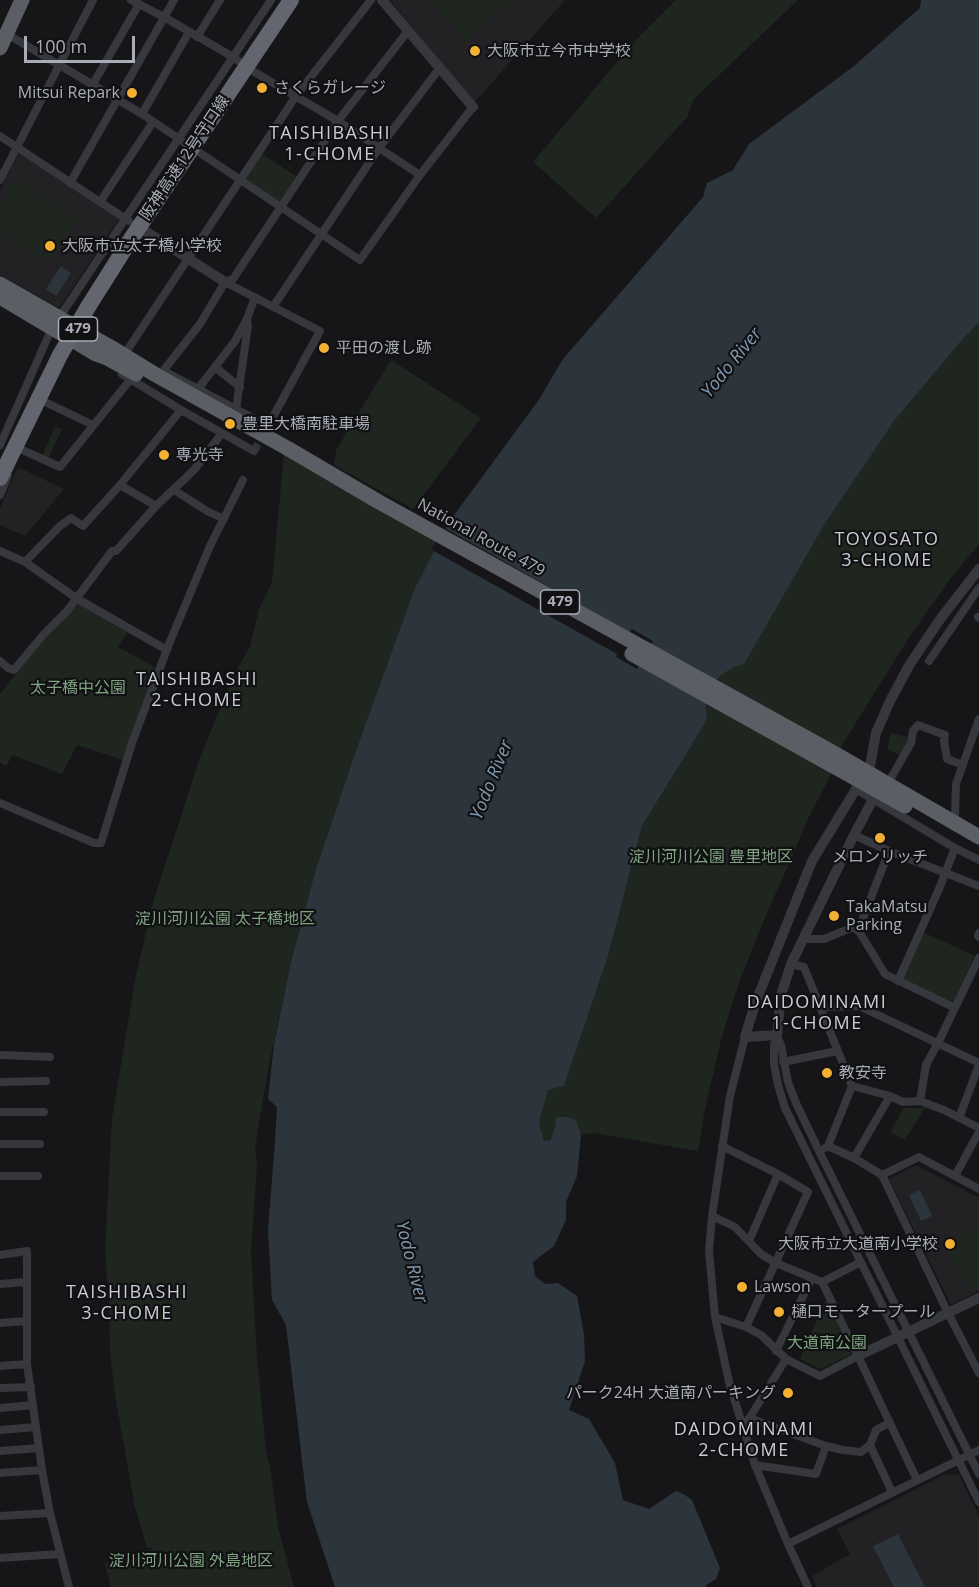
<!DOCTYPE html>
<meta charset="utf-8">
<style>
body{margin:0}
#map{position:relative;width:979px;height:1587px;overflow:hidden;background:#161618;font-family:"Open Sans",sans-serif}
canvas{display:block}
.scale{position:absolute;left:24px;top:36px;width:111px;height:27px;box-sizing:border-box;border:3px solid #a8adb8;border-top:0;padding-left:8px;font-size:18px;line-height:21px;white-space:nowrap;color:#a8adb8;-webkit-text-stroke:4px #111113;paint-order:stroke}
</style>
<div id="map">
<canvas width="979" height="1587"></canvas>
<div class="scale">100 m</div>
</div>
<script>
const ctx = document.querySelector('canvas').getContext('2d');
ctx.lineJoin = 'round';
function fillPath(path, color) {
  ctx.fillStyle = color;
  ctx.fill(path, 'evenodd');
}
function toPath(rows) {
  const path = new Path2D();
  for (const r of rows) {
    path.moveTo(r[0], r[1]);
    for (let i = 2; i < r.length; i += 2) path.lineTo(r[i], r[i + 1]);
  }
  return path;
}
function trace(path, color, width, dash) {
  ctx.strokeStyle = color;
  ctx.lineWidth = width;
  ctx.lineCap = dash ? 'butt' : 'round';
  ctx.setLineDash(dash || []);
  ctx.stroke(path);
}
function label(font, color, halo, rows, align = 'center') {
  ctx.font = font + ' "Open Sans","Noto Sans JP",sans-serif';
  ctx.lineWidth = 4.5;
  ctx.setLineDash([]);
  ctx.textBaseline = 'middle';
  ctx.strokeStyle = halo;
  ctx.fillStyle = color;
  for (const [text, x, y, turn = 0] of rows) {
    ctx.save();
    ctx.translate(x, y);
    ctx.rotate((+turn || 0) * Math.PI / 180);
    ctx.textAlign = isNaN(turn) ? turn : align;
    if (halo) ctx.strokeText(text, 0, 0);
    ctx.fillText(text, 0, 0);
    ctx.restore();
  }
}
const built = toPath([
 [390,0,565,0,474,103],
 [20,154,120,217,60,307,57,307,0,275,0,190,18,155],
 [18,467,64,489,25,536,0,525,0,508],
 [916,1165,979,1198,979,1291,951,1305,889,1179],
 [946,1474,959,1475,979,1516,979,1587,817,1587,812,1576,850,1554,837,1529]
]);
const green = toPath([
 [431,0,511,0,465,42],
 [676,0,798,0,693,100,688,116,596,218,533,162,634,42],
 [262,154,296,176,281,200,278,201,247,180,246,176],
 [15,180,78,219,50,264,0,233,0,204],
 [979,323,979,544,950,579,910,636,878,687,839,750,832,772,809,817,761,927,740,980,722,1036,705,1109,698,1151,593,1133,581,1135,576,1121,555,1127,549,1140,544,1141,539,1123,548,1090,564,1086,608,956,642,826,707,720,706,705,721,671,894,421,961,341],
 [391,360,481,418,413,509,334,465,336,450],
 [55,426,62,429,48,459,42,456],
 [284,453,440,540,414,590,353,759,315,872,291,962,269,1064,255,1148,257,1166,251,1251,257,1357,266,1451,270,1466,278,1527,294,1587,111,1587,105,1564,155,1548,147,1548,135,1507,116,1401,110,1353,109,1303,105,1250,112,1118,135,980,153,902,199,761,233,676,250,647,259,609,272,582],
 [79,602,128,631,118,647,156,668,123,760,77,745,62,774,13,755,6,766,0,763,0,694,43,640,45,639],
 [890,733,910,737,901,756,887,749,889,741],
 [923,932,975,956,954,1001,950,1002,904,980,902,976],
 [904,1108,925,1108,905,1140,890,1132],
 [979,1228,979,1286,968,1291,946,1244],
 [826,1299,852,1351,850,1355,822,1368,818,1368,800,1359]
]);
const water = toPath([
 [921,0,979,0,979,323,961,341,894,421,825,523,744,664,734,667,719,676,706,705,707,720,642,826,608,956,564,1086,548,1090,539,1123,544,1141,550,1140,555,1127,556,1117,567,1117,576,1120,581,1135,577,1176,566,1202,566,1220,554,1246,533,1262,535,1276,545,1284,558,1283,577,1296,584,1334,585,1361,569,1410,589,1419,615,1463,623,1500,649,1509,676,1491,685,1495,692,1500,720,1568,716,1579,706,1585,706,1587,335,1587,307,1502,286,1325,272,1300,268,1230,275,1141,277,1107,268,1099,274,1044,291,962,315,872,353,759,414,590,449,522,538,401,563,359,703,197,707,183,733,170,749,144,854,66,920,8],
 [61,266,71,273,56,296,46,289],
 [920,1190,932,1216,921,1221,909,1195],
 [898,1534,925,1587,894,1587,873,1546]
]);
const pier = toPath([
 [445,524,446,524,445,528,629,632,632,629,653,641,637,669,616,657,617,654,432,550,430,553]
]);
const minorTunnel = toPath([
 [254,451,265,432]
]);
const minor = toPath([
 [131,0,164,17,233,57,251,70,338,121,420,175],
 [7,34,142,114,360,260,420,175,473,107],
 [197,37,220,0],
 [93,84,139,4],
 [142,114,189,32],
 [0,136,129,221],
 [0,180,93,0],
 [70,183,174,0],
 [100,202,153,122],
 [273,307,379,148,439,69],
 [59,318,271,0],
 [128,349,296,96,371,0],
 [216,368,240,387],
 [163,371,200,324,225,282,233,279,338,121,408,31],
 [164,371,268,426,320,331,225,282],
 [122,374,181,410,254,451],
 [198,389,235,341,247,319],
 [43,401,93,425],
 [236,409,248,326,247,319,255,297],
 [0,445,52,328],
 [20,449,60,467,130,380],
 [120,485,156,506],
 [174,490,207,511,224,519],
 [0,495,8,476],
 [0,551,25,562,76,598,167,650],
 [25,562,60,526,71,518,83,526,120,485,181,410],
 [978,617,979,618],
 [0,661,8,668,14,670,43,635,67,611,112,551,116,551,156,506,194,470,222,433],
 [929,661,979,588],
 [891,778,911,743,913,731,918,725,945,735,944,741,947,759,963,765],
 [856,789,955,848,979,860],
 [0,803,94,843,101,843,132,743,169,644,210,546,243,480],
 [955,816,956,784,979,719],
 [854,835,889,851,979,886],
 [858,931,889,851],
 [979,933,978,936,979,937],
 [803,939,824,939,851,928,857,928,885,974,955,1008],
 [791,964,804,967,852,1086,828,1146,825,1148],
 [898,981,939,889,955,848],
 [821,1007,859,1006,979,1063],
 [777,1035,774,1045,774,1064,778,1085,785,1108,979,1502],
 [777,1036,781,1045,788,1082,796,1103,819,1151,979,1474],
 [745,1037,730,1096,712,1216,709,1251,715,1317,729,1382,755,1465,788,1544,808,1587],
 [0,1055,50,1057],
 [783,1062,837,1051],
 [0,1082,46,1081],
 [852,1086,890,1096,903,1102,920,1101,944,1110,979,1128],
 [920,1101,926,1065,938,1043,979,958],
 [0,1112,44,1112],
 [959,1118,979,1065],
 [0,1144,40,1144],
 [722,1146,778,1174,808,1192,746,1327],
 [828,1146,854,1158,882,1175,948,1313,979,1373],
 [854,1158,890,1096],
 [882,1175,919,1157,979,1189],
 [0,1176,38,1176],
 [955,1176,979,1132],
 [712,1216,735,1227,761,1254,776,1263,822,1282,858,1356,917,1480],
 [749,1241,778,1174],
 [0,1255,27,1251,27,1364,42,1470,50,1513,69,1587],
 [822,1282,861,1262],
 [0,1284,27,1282],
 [715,1317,746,1327,761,1335,786,1359,820,1376,858,1356],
 [0,1323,27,1321],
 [776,1351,812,1278],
 [0,1366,27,1364],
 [0,1388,31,1387],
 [0,1408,33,1405],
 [749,1418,826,1446,843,1450,861,1452,870,1445,876,1430,889,1423],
 [747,1422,786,1359],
 [0,1430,36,1427],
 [870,1445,892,1492],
 [0,1451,39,1448],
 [755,1465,816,1474,826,1446],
 [0,1473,42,1470],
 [0,1516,50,1513],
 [788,1544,979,1450],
 [0,1558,60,1554]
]);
const tertiary = toPath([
 [382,0,473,107],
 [145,231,225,282],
 [880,786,854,835,791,964,781,995,777,1035,745,1037,755,1004,812,861,870,766,876,733,891,699,910,664,941,618,979,569],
 [858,1356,979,1298]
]);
const trunk = toPath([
 [0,48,22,0],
 [0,284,112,348,156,375,287,448,379,502,834,753,979,837],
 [0,297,96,354,107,358,136,374],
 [632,654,905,806]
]);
const motorway = toPath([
 [0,478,60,355,88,307,129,242,291,0]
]);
const markers = [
 [475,51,6,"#f2b134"],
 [262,88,6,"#f2b134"],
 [132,93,6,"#f2b134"],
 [50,246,6,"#f2b134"],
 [324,348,6,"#f2b134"],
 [230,424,6,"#f2b134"],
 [164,455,6,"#f2b134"],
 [880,838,6,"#f2b134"],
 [834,916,6,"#f2b134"],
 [827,1073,6,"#f2b134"],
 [950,1244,6,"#f2b134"],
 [742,1287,6,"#f2b134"],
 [779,1312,6,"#f2b134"],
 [788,1393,6,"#f2b134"]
];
const shields = [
 [78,329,39],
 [560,602,39]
];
const shieldNames = [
 ["479",78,329],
 ["479",560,602]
];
const poiNames = [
 ["大阪市立今市中学校",487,51],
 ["さくらガレージ",274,88],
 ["Mitsui Repark",120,93,"right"],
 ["大阪市立太子橋小学校",62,246],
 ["平田の渡し跡",336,348],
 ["豊里大橋南駐車場",242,424],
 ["専光寺",176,455],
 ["メロンリッチ",880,857,"center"],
 ["TakaMatsu",846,907],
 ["Parking",846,925],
 ["教安寺",839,1073],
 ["大阪市立大道南小学校",938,1244,"right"],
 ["Lawson",754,1287],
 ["樋口モータープール",791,1312],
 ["パーク24H 大道南パーキング",776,1393,"right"]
];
const streetNames = [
 ["阪神高速12号守口線",185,158,-56],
 ["National Route 479",481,538,29]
];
const parkNames = [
 ["太子橋中公園",78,688],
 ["淀川河川公園 豊里地区",711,857],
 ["淀川河川公園 太子橋地区",225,919],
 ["大道南公園",827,1343],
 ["淀川河川公園 外島地区",191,1561]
];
const neighbourhoodNames = [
 ["TAISHIBASHI",330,134],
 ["1-CHOME",330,155],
 ["TOYOSATO",887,540],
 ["3-CHOME",887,561],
 ["TAISHIBASHI",197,680],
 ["2-CHOME",197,701],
 ["DAIDOMINAMI",817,1003],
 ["1-CHOME",817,1024],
 ["TAISHIBASHI",127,1293],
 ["3-CHOME",127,1314],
 ["DAIDOMINAMI",744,1430],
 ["2-CHOME",744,1451]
];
const waterNames = [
 ["Yodo River",732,363,-51],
 ["Yodo River",492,780,-68],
 ["Yodo River",411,1262,76]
];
fillPath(built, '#222225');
fillPath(green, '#1e261f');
fillPath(water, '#2c353c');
fillPath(pier, '#161618');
trace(minorTunnel, '#333438', 8, [8, 4]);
trace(minor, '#37383d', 8);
trace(tertiary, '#37383d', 10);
trace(trunk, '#5b5e65', 15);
trace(motorway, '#63666e', 16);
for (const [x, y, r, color] of markers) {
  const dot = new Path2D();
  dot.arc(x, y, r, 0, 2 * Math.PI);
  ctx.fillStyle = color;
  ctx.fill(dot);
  trace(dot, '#111113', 2);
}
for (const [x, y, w] of shields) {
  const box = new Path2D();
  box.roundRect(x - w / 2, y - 12, w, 24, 4.5);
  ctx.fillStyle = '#111113';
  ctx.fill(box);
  trace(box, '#a8adb8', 1.5);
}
label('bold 15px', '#a8adb8', null, shieldNames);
label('16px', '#a8adb8', '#111113', poiNames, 'left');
label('16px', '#a8adb8', '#111113', streetNames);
label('16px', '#7fa381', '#111113', parkNames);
ctx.letterSpacing = '1.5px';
label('18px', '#c9ccd4', '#111113', neighbourhoodNames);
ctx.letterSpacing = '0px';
label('italic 18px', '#7f9bb3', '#111113', waterNames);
</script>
